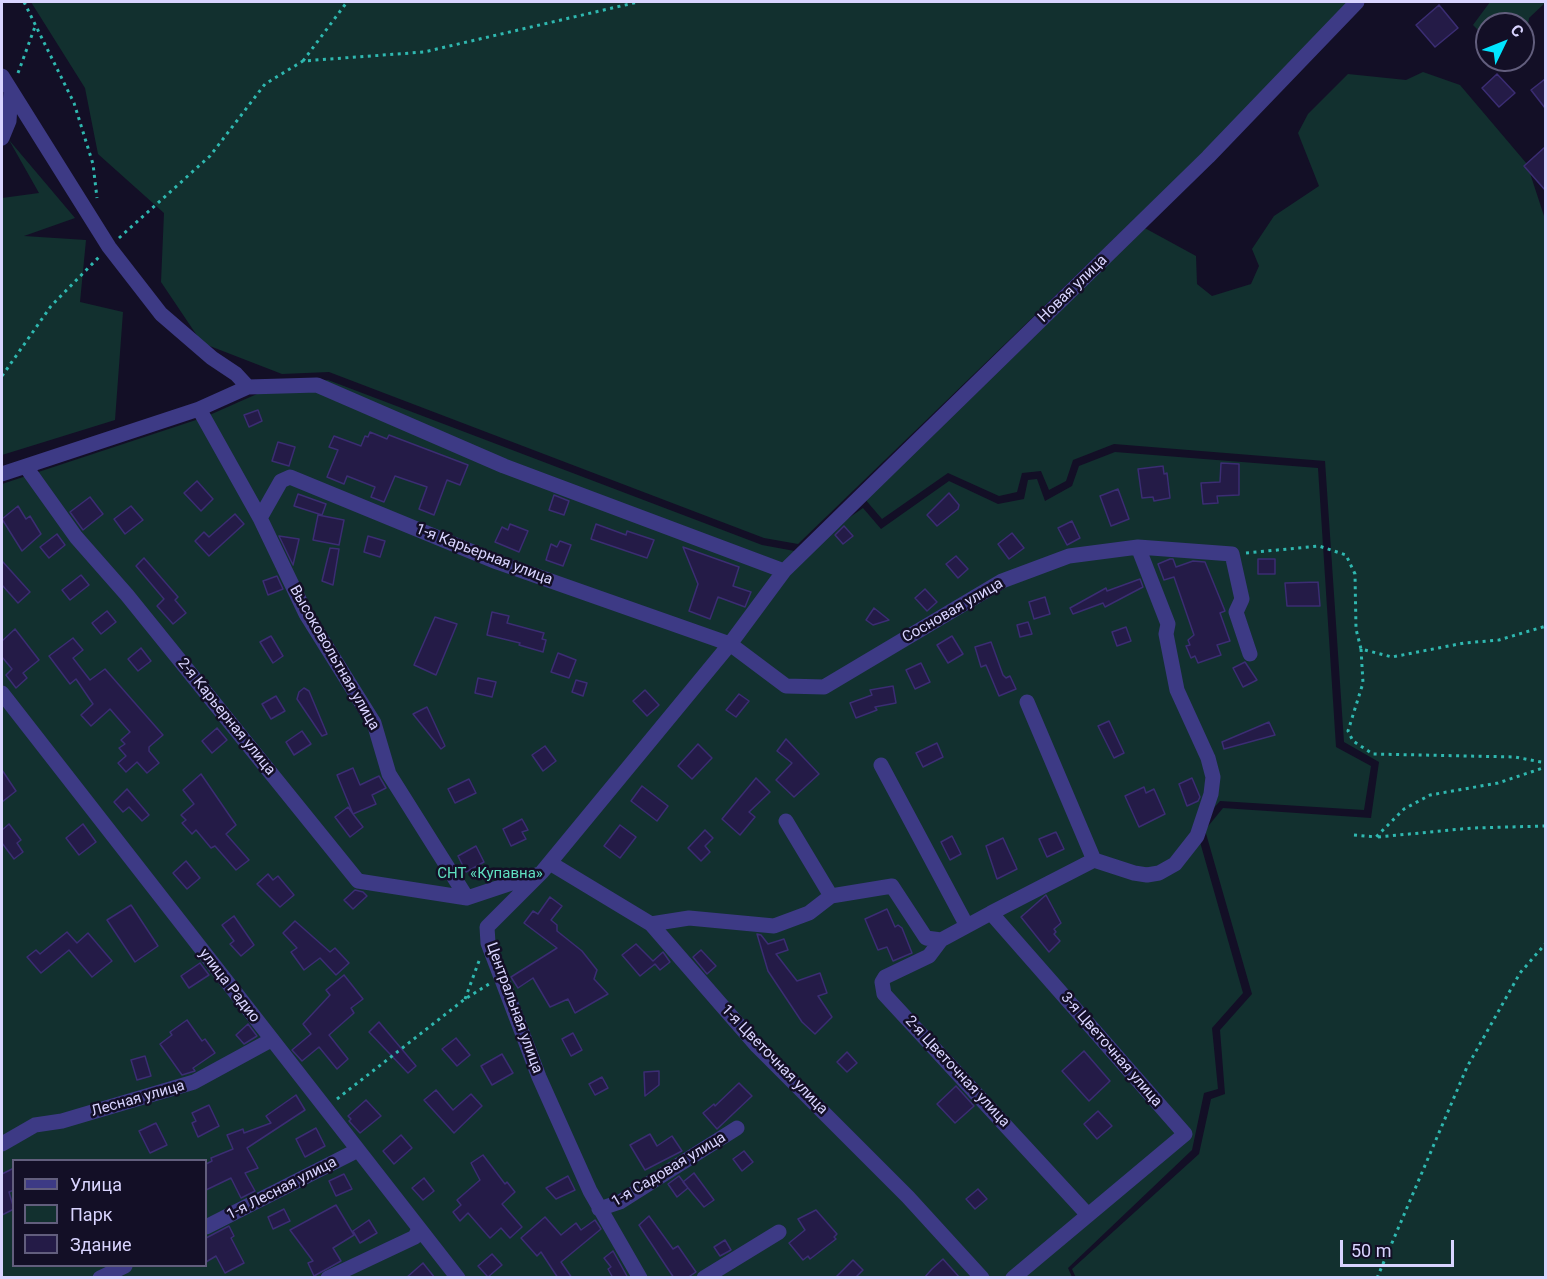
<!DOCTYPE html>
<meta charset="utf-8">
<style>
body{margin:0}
#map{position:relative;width:1547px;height:1279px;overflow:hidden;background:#130f26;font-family:Roboto,sans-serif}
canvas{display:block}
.frame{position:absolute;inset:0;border:3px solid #d9d4ff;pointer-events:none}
.legend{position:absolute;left:12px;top:1159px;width:195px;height:108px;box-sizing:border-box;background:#130f26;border:2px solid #625e7d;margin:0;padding:8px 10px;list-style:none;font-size:18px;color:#d9d4ff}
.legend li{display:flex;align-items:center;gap:12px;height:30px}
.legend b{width:30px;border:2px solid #625e7d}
.north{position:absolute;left:1475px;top:12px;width:60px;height:60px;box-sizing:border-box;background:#130f26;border:2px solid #625e7d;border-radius:50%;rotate:47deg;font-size:16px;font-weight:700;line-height:24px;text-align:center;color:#d9d4ff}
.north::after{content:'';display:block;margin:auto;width:21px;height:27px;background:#00e5ff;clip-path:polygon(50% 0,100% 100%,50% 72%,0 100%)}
.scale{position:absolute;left:1340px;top:1240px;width:114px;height:27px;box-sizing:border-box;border:3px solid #d9d4ff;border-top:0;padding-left:8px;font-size:18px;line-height:21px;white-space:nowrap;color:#d9d4ff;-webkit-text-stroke:4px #130f26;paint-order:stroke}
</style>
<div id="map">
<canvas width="1547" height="1279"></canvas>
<div class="frame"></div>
<ul class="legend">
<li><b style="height:8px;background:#3d3a85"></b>Улица</li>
<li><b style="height:16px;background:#12302f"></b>Парк</li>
<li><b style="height:16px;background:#241b47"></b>Здание</li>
</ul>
<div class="north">С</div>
<div class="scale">50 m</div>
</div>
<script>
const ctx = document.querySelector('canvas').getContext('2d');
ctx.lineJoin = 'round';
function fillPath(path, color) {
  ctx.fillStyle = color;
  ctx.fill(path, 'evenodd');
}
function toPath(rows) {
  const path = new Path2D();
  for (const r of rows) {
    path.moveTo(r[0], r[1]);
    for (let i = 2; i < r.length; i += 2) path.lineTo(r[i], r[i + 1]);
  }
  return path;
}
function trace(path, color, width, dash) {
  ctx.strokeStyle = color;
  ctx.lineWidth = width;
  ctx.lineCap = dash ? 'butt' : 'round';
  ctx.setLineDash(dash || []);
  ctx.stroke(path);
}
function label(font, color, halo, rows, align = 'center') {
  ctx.font = font + ' Roboto,sans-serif';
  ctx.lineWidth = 5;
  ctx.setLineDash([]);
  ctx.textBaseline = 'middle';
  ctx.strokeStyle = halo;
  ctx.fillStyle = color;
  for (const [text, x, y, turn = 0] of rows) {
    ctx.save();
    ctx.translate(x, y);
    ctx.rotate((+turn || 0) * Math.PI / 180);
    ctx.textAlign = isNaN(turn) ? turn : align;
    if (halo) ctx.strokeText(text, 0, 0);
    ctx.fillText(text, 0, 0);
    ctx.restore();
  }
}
const green = toPath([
 [31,2,1351,2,1296,63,798,544,764,538,329,372,282,374,202,343,161,282,164,213,98,154,85,88],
 [1490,2,1546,2,1529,18,1526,39,1523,39,1523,24,1487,24,1487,39,1473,25],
 [1423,72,1460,85,1527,164,1545,219,1545,1277,1076,1278,1072,1269,1199,1154,1211,1099,1225,1094,1220,1030,1252,994,1205,830,1223,808,1371,818,1379,762,1344,742,1325,461,1114,444,1073,460,1066,481,1049,490,1041,471,1022,473,1017,492,999,496,948,473,882,519,864,498,1141,226,1196,256,1197,284,1212,296,1251,284,1259,266,1252,249,1274,216,1319,186,1298,133,1308,114,1348,74,1406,80],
 [9,140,75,218,24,236,86,240,80,302,123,312,115,420,2,455,2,198,39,193],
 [328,380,762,545,800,552,863,508,881,529,949,481,998,504,1024,499,1028,480,1037,479,1045,501,1072,486,1079,466,1115,452,1318,468,1336,747,1371,766,1364,810,1220,801,1196,828,1243,993,1212,1028,1218,1089,1204,1093,1192,1150,1068,1268,1072,1277,2,1277,2,484,205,417,284,382],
 [14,1160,206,1160,206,1266,14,1266]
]);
const building = toPath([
 [1439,5,1458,28,1435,47,1416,25,1439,5],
 [1497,74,1515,93,1499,107,1482,88,1497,74],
 [1545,79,1545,108,1531,90,1545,79],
 [1545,147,1545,190,1524,166,1545,147],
 [258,410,262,421,249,427,244,415,258,410],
 [370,432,387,439,389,435,468,465,460,485,447,480,434,515,419,509,427,487,395,476,384,502,371,497,375,487,347,476,344,484,327,477,338,450,329,447,334,436,361,446,365,436,368,437,370,432],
 [278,442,295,447,289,466,272,461,278,442],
 [1221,463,1239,464,1239,495,1217,496,1218,503,1203,504,1201,483,1220,482,1221,463],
 [1163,466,1164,474,1167,473,1170,498,1154,501,1153,497,1142,498,1138,469,1163,466],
 [197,481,213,499,201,511,184,493,197,481],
 [1118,489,1129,519,1111,526,1100,496,1118,489],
 [949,493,959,505,958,509,937,526,927,515,949,493],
 [298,494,326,504,322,515,294,506,298,494],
 [554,495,569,501,564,515,549,510,554,495],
 [90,497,103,514,83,530,70,512,90,497],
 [18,506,26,519,30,516,41,534,22,551,2,519,18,506],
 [131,506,143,520,125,534,114,519,131,506],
 [235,514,244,524,209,556,195,541,204,532,209,537,235,514],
 [318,515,344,520,339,545,313,540,318,515],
 [1072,521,1080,538,1067,545,1058,528,1072,521],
 [510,524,528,531,519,552,495,542,502,527,508,530,510,524],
 [596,524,626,535,627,531,654,540,647,558,591,539,596,524],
 [844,526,853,536,843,544,835,535,844,526],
 [1012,533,1024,548,1009,559,998,544,1012,533],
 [57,534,65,545,49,558,40,547,57,534],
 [279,536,299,539,293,565,279,536],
 [368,536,385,541,380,557,364,552,368,536],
 [560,541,571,545,563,566,546,560,551,544,557,547,560,541],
 [683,547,739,567,733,586,751,592,745,607,718,597,710,619,689,611,698,584,683,547],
 [330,548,339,549,333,585,322,581,330,548],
 [956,556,968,569,958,578,946,564,956,556],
 [144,558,178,597,175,600,186,613,173,624,157,606,164,599,136,566,144,558],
 [1170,559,1173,559,1176,567,1193,561,1205,562,1225,611,1220,613,1230,641,1217,645,1221,655,1198,663,1195,656,1191,658,1186,646,1190,645,1188,640,1194,635,1174,577,1164,580,1158,564,1170,559],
 [1258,559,1275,559,1275,574,1258,574,1258,559],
 [2,561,30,592,18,603,2,585,2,561],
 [81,575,89,585,70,600,62,590,81,575],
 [277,576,283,589,268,595,263,581,277,576],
 [1140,579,1143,587,1105,607,1103,603,1073,614,1070,608,1106,588,1107,591,1140,579],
 [1318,582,1320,606,1287,606,1285,583,1318,582],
 [925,589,937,602,927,611,915,598,925,589],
 [1045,597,1050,614,1034,619,1029,602,1045,597],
 [874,608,889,620,873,625,866,620,874,608],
 [107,611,116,622,101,634,92,623,107,611],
 [492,612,509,616,507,623,544,633,542,639,546,640,543,652,519,645,520,643,487,635,492,612],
 [435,617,457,624,436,675,414,665,435,617],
 [1028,622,1032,634,1020,637,1017,625,1028,622],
 [1126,627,1131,641,1117,646,1112,632,1126,627],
 [15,629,39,660,23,673,27,678,16,688,6,675,12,669,2,657,2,641,15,629],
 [271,636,283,656,273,663,260,642,271,636],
 [952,636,963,654,948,663,937,645,952,636],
 [73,638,83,650,73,658,90,680,105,669,163,735,149,747,149,751,159,763,147,773,137,762,126,772,118,763,126,756,119,748,125,744,121,740,130,732,110,709,91,726,81,715,93,704,76,679,70,684,49,656,73,638],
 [991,642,1003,675,1006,678,1010,676,1016,689,999,696,986,665,981,667,975,647,991,642],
 [141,648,151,661,138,671,128,659,141,648],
 [558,653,576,660,569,678,551,672,558,653],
 [1245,662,1257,680,1243,687,1233,668,1245,662],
 [921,663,930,682,915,689,906,670,921,663],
 [478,678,496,682,492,697,475,693,478,678],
 [576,680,587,683,583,696,572,692,576,680],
 [893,686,896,703,875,707,877,710,856,718,850,703,872,695,870,690,893,686],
 [304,688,309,691,327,734,322,736,297,699,299,692,304,688],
 [645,690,659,705,647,716,633,701,645,690],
 [739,694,749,701,736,717,726,710,739,694],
 [276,696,285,711,271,719,262,704,276,696],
 [427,707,445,746,441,749,413,714,427,707],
 [1109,721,1124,753,1114,758,1098,726,1109,721],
 [1269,722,1275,735,1224,749,1222,742,1269,722],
 [217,728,227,740,212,753,202,741,217,728],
 [302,731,311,744,294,755,286,742,302,731],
 [786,739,819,774,794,797,776,780,792,763,777,751,786,739],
 [937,743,943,757,923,767,916,753,937,743],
 [698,744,712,758,692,779,678,766,698,744],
 [545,746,556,761,543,771,532,755,545,746],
 [353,768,360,785,379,776,386,788,372,795,376,804,353,814,363,827,350,837,335,817,348,807,353,814,337,775,353,768],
 [2,770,16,791,2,802,2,770],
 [201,774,236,825,226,834,249,860,236,870,215,846,211,848,196,830,192,834,182,823,186,820,181,815,194,804,183,790,201,774],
 [756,778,770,792,749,812,755,817,740,835,722,819,756,778],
 [1192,778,1200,797,1198,801,1187,806,1179,784,1192,778],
 [469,779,476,793,455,803,448,789,469,779],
 [642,786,668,806,657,821,631,801,642,786],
 [1144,787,1146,793,1154,789,1165,814,1139,827,1125,796,1144,787],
 [127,789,149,815,142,821,129,807,123,812,114,802,127,789],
 [522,819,528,830,522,832,526,839,511,846,503,829,522,819],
 [9,824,21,840,17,843,23,852,14,859,2,843,2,830,9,824],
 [83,824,96,842,79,855,66,838,83,824],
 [620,825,636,837,620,858,604,846,620,825],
 [705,830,713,838,705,846,710,852,701,861,688,848,705,830],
 [1056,832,1064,849,1047,857,1039,839,1056,832],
 [952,836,961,854,950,860,941,842,952,836],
 [1003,838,1017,869,997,879,986,846,1003,838],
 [476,846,484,862,466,872,458,856,476,846],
 [186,861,200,878,187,889,173,873,186,861],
 [268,874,273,880,278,876,294,895,280,907,257,884,268,874],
 [355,890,363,892,367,896,353,909,344,900,355,890],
 [1046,895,1061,923,1054,929,1056,932,1054,934,1060,941,1049,952,1021,917,1046,895],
 [550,897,562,906,551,920,557,925,557,931,582,951,597,970,594,979,608,994,575,1013,568,999,550,1007,533,978,518,988,511,977,557,948,524,923,533,911,538,914,550,897],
 [131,905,158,946,135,962,107,920,131,905],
 [887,909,895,927,898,925,902,928,912,953,893,961,887,947,878,950,865,919,887,909],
 [234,916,254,945,241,956,230,944,234,941,222,925,234,916],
 [295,921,330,952,335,948,349,963,336,975,320,958,304,970,291,952,297,948,283,933,295,921],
 [67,932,77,943,88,933,112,961,92,977,69,950,41,973,27,957,36,950,40,954,67,932],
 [757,934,761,935,768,944,784,939,788,950,776,954,797,981,820,973,827,993,818,996,832,1017,815,1034,802,1022,768,971,757,934],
 [636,944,653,961,663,952,670,962,660,970,655,964,640,976,622,955,636,944],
 [701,950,716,966,707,974,693,957,701,950],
 [200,963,209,975,189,988,181,976,200,963],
 [344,975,363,999,351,1008,354,1013,329,1035,348,1059,337,1069,319,1047,302,1061,292,1050,311,1034,303,1024,330,995,326,990,344,975],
 [187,1020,202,1041,205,1039,215,1053,193,1068,195,1071,182,1075,160,1044,172,1035,170,1032,187,1020],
 [379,1022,416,1066,408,1073,369,1032,379,1022],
 [248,1024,257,1036,244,1044,236,1035,248,1024],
 [573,1033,582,1050,571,1056,562,1039,573,1033],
 [456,1038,470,1055,457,1066,442,1049,456,1038],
 [1084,1051,1110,1081,1089,1101,1062,1071,1084,1051],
 [847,1052,857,1063,847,1072,837,1062,847,1052],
 [502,1054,513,1073,492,1085,481,1066,502,1054],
 [145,1056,151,1076,137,1080,131,1060,145,1056],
 [659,1071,659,1085,645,1096,644,1072,659,1071],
 [602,1077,608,1088,595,1095,589,1084,602,1077],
 [739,1083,752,1096,717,1129,703,1113,714,1104,715,1106,739,1083],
 [956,1086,974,1106,955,1123,937,1104,956,1086],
 [436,1090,453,1110,471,1094,482,1106,454,1133,424,1100,436,1090],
 [296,1095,305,1110,247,1148,258,1168,245,1173,255,1191,241,1198,231,1178,206,1190,206,1164,212,1161,211,1158,233,1149,227,1135,243,1129,244,1133,271,1123,266,1116,296,1095],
 [366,1100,381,1116,360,1133,349,1121,351,1119,348,1116,366,1100],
 [209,1105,219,1126,198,1137,192,1123,196,1121,192,1113,209,1105],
 [1098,1111,1112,1126,1097,1139,1084,1124,1098,1111],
 [156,1123,167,1145,150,1153,139,1131,156,1123],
 [316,1128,325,1146,305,1157,296,1139,316,1128],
 [650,1134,657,1146,672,1136,682,1151,645,1170,630,1145,650,1134],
 [401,1135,412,1148,394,1164,383,1151,401,1135],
 [744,1151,753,1162,742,1171,733,1159,744,1151],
 [483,1155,505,1184,507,1182,515,1192,502,1204,522,1227,510,1238,501,1228,490,1238,468,1213,460,1221,453,1212,461,1205,457,1200,480,1180,471,1163,483,1155],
 [14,1168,14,1190,9,1192,14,1209,2,1215,2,1174,14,1168],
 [694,1173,714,1200,704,1207,683,1182,694,1173],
 [344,1174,352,1189,336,1196,329,1181,344,1174],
 [568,1176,575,1190,556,1199,546,1188,568,1176],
 [679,1176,688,1188,677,1197,668,1184,679,1176],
 [424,1178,434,1191,423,1200,412,1188,424,1178],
 [978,1189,987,1199,975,1209,966,1199,978,1189],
 [336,1205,354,1235,333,1248,341,1261,314,1276,308,1263,313,1261,290,1230,336,1205],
 [284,1209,290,1221,273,1229,268,1217,284,1209],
 [816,1210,837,1234,834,1237,836,1239,810,1259,808,1256,803,1260,789,1243,805,1230,798,1219,816,1210],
 [649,1216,673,1249,678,1246,696,1272,687,1278,674,1278,639,1225,649,1216],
 [545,1217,561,1235,576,1223,581,1230,595,1220,601,1229,561,1262,572,1278,558,1278,541,1252,537,1256,521,1238,545,1217],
 [369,1220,377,1233,360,1243,353,1231,369,1220],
 [229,1226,234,1236,231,1238,244,1263,225,1273,216,1256,206,1262,206,1238,229,1226],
 [725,1240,731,1250,720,1256,714,1247,725,1240],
 [613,1251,628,1278,613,1278,608,1269,611,1267,604,1258,613,1251],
 [492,1254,502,1265,488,1277,478,1266,492,1254],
 [943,1259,960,1278,924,1278,932,1269,943,1259],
 [853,1260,863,1270,855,1278,835,1278,853,1260],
 [423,1263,435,1278,406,1278,423,1263]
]);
const path = toPath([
 [24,2,74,103,93,164,97,198],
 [303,61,347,2],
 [18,73,36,24],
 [119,238,210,156,265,84,303,61,424,52,638,2],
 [2,376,51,306,99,257],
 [1246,553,1319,546,1346,555,1355,574,1356,629,1361,649,1392,657,1464,643,1499,640,1546,626],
 [1361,649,1363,683,1348,731,1353,741,1373,754,1515,757,1546,763],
 [1354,835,1376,837,1404,809,1430,795,1498,783,1546,767],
 [1378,837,1472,828,1546,826],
 [465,999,479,961],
 [337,1099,465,999,489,984],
 [1377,1278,1467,1067,1520,973,1546,943]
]);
const minor = toPath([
 [2,76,109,247,161,314,212,358,236,374,248,387],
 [2,138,9,121,11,91],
 [199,409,260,518,306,614,374,723,389,774,467,898,539,874],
 [26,467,76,537,127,595,358,881,467,898],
 [2,474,199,409,248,387,317,385,504,466,784,571],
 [260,518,281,481,290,477,497,562,730,644,786,686,824,687,1002,581,1069,556,1138,547,1232,554,1242,599,1236,612,1250,654],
 [2,693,458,1278],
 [881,765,967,926],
 [786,821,831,896],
 [1094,860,1134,873,1147,875,1159,873,1175,864,1197,836,1211,794,1213,777,1208,758,1177,690,1166,634,1168,624,1138,547],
 [550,863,651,924,757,1046,908,1197,982,1278],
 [991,913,1094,860,1027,702],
 [651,924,689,918,774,926,809,913,831,896,892,886,926,938,941,940],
 [941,940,991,913,1185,1134,1013,1278],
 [941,940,929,956,885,977,882,982,884,994,1088,1215],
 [2,1144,35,1125,62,1121,194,1082,271,1040],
 [599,1209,620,1202,737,1128],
 [206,1227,358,1150],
 [100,1278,125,1266],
 [328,1278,415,1237,419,1228],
 [640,1278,590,1191,539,1077,488,943,487,927,542,872,730,644,784,571,1208,157,1357,2],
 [704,1278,779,1232]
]);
const streetNames = [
 ["Новая улица",1073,289,-44],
 ["1-я Карьерная улица",484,555,21],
 ["Сосновая улица",953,611,-30],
 ["Высоковольтная улица",334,658,60],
 ["2-я Карьерная улица",226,717,51],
 ["улица Радио",229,986,52],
 ["Центральная улица",514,1008,70],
 ["3-я Цветочная улица",1111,1050,49],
 ["1-я Цветочная улица",774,1060,46],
 ["2-я Цветочная улица",957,1072,47],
 ["Лесная улица",138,1099,-16],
 ["1-я Садовая улица",669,1170,-31],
 ["1-я Лесная улица",282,1189,-27]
];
const parkNames = [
 ["СНТ «Купавна»",490,874]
];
fillPath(green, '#12302f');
fillPath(building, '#241b47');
trace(building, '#3b2d73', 1.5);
trace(path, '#2fb8b0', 3, [3, 4.5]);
trace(minor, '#3d3a85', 15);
label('15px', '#d9d4ff', '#130f26', streetNames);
label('15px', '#5fe0c0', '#130f26', parkNames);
</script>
